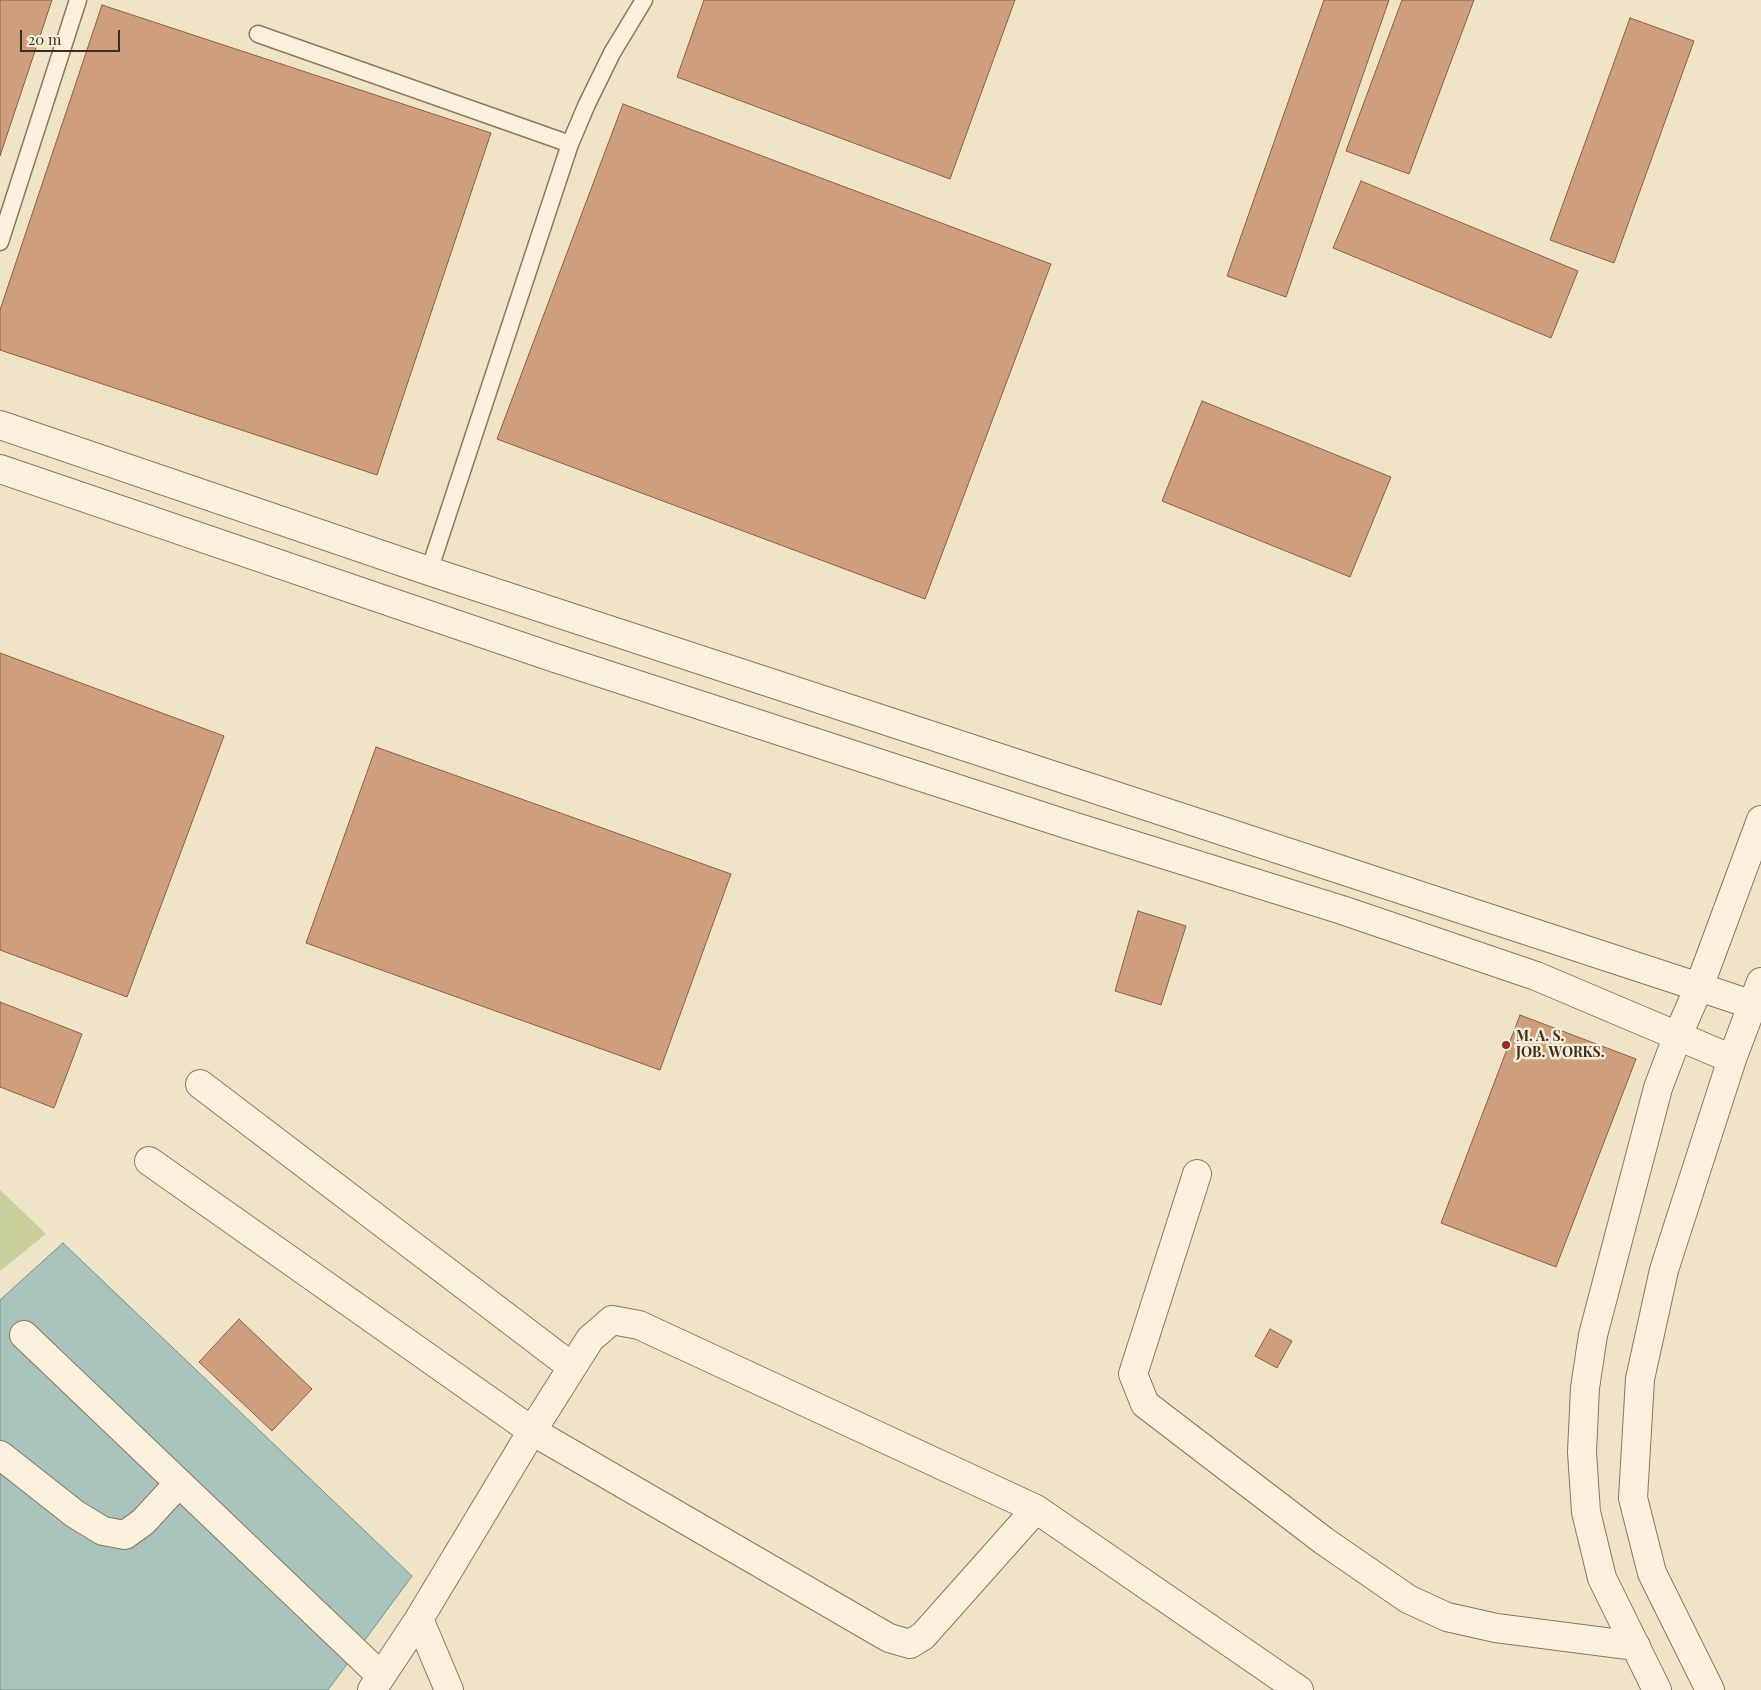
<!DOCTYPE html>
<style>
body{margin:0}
#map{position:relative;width:1761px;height:1690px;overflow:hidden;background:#f0e4c8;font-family:"Playfair Display",serif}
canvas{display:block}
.scale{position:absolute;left:20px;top:30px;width:100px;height:22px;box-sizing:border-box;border:2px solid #3d2e20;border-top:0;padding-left:6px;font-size:15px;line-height:18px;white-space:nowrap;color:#3d2e20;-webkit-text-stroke:4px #f7eed8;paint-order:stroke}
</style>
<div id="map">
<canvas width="1761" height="1690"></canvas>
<div class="scale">20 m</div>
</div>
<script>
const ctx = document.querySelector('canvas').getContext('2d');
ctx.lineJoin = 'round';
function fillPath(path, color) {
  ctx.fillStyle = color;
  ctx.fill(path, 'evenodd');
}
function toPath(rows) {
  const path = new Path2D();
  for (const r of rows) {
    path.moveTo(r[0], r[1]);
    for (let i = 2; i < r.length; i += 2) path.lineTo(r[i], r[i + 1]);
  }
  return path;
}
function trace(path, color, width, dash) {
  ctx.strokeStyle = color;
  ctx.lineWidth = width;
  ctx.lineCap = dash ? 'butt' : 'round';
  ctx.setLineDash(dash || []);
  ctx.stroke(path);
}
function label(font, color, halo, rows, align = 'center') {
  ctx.font = font + ' "Playfair Display",serif';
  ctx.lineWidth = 5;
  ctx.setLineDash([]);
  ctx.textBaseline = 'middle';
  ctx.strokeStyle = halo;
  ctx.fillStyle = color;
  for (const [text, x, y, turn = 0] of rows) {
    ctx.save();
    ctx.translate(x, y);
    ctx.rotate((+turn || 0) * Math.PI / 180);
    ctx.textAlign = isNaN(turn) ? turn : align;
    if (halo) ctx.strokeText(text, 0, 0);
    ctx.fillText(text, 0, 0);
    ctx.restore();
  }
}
const green = toPath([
 [0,1190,46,1234,0,1271]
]);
const water = toPath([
 [63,1243,412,1576,328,1690,0,1690,0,1300,63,1243]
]);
const building = toPath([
 [0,0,52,0,0,156,0,0],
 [704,0,1015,0,950,179,677,77,704,0],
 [1324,0,1389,0,1286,297,1227,276,1324,0],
 [1402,0,1474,0,1409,174,1346,151,1402,0],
 [102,5,491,133,377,475,0,350,0,310,102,5],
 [1630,18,1694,41,1614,263,1550,240,1630,18],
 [623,104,1051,264,925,599,497,439,623,104],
 [1361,181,1578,271,1551,338,1333,248,1361,181],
 [1202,401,1391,477,1350,577,1162,501,1202,401],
 [0,653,224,736,127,997,0,950,0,653],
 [376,747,731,874,660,1070,306,943,376,747],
 [1138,911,1186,926,1161,1005,1115,991,1138,911],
 [0,1002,82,1034,54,1108,0,1087,0,1002],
 [1520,1015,1636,1059,1556,1267,1441,1223,1520,1015],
 [239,1319,312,1389,272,1431,199,1362,239,1319],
 [1270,1329,1292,1341,1277,1368,1255,1356,1270,1329]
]);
const service = toPath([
 [258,34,570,144],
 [0,242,78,0],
 [429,571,570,144,587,104,612,53,644,0]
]);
const minor = toPath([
 [200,1084,572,1367],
 [149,1161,532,1431,889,1638,910,1644,923,1636,1036,1509],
 [1197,1174,1133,1374,1145,1404,1324,1541,1408,1599,1447,1617,1496,1628,1636,1646],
 [24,1335,381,1676],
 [0,1455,75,1514,103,1531,125,1535,143,1522,179,1483],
 [419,1619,449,1690],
 [372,1690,419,1619,532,1431,590,1339,612,1320,639,1325,1036,1509,1299,1690]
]);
const tertiary = toPath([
 [0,425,429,571,1699,987,1753,1005],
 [0,469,552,657,1066,824,1342,910,1536,976,1732,1059],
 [1657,1690,1602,1578,1586,1512,1582,1452,1585,1388,1593,1335,1658,1088,1678,1035,1699,987,1761,820],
 [1710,1690,1652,1573,1633,1498,1640,1379,1664,1270,1732,1059,1761,982]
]);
const markers = [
 [1506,1045,5,"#9e2a2b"]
];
const poiNames = [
 ["M. A. S.",1516,1037],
 ["JOB. WORKS.",1516,1053]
];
fillPath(green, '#c9cf9b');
fillPath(water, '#a9c4bc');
trace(water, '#6f938a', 1);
fillPath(building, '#cf9f7d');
trace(building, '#8d5f41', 1);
trace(service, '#8d765c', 19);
trace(minor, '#8d765c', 30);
trace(tertiary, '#8d765c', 30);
trace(service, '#faf1dc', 16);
trace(minor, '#faf1dc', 28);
trace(tertiary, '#faf1dc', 28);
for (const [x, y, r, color] of markers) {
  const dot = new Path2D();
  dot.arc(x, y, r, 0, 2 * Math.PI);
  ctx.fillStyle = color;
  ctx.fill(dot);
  trace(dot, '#f7eed8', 2);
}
label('bold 14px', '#3d2e20', '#f7eed8', poiNames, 'left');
</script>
